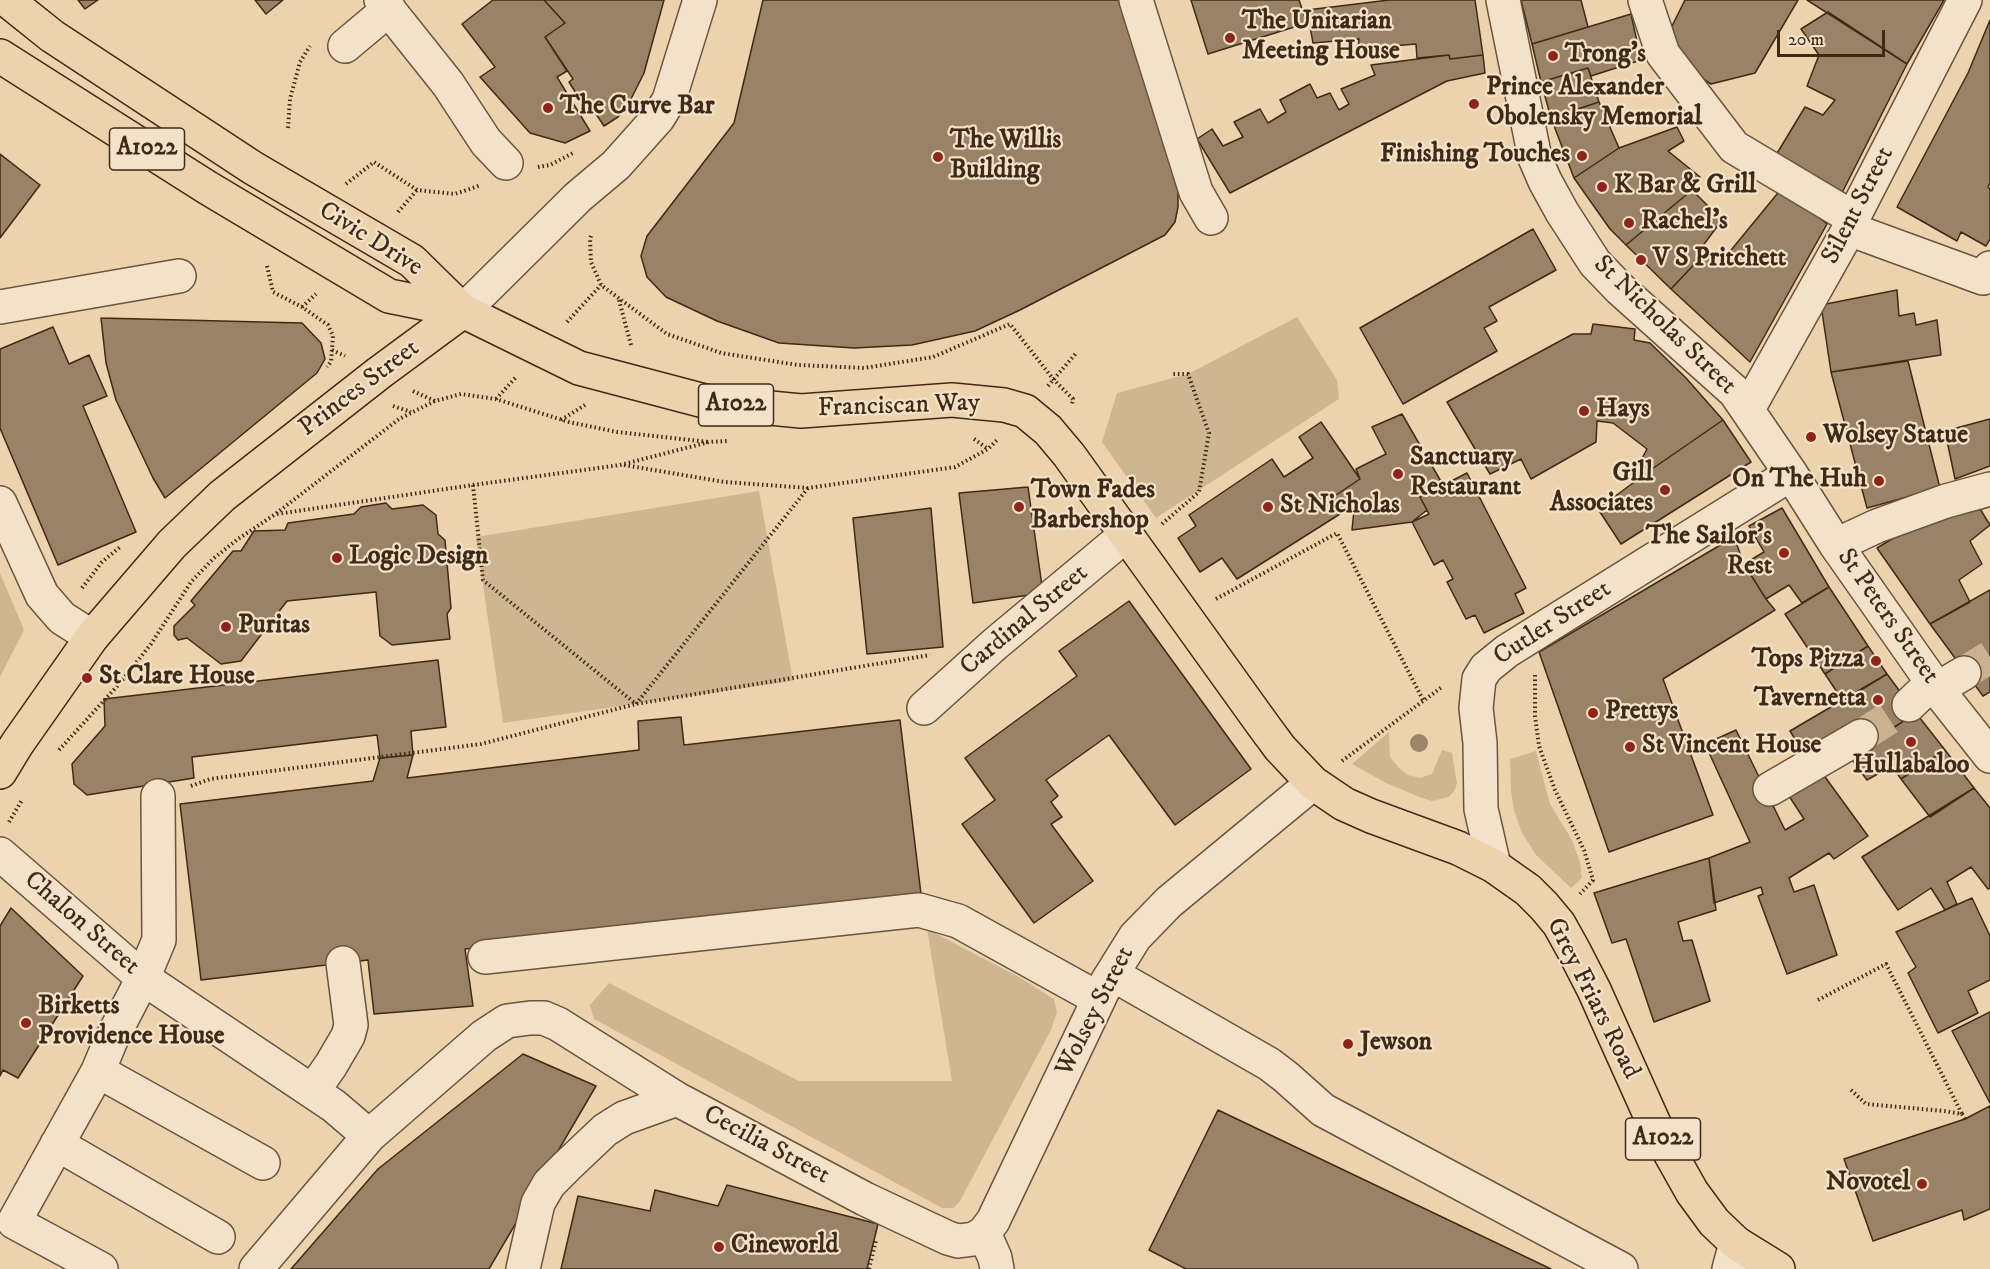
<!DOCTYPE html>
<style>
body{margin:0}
#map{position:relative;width:1990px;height:1269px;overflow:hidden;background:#edd3ad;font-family:"IM FELL DW Pica",serif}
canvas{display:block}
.scale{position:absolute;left:1777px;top:30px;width:108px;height:27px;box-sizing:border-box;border:3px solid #3f2a16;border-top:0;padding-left:8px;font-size:18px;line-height:21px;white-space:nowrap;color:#3f2a16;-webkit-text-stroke:4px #f3e2ca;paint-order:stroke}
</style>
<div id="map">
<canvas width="1990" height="1269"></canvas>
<div class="scale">20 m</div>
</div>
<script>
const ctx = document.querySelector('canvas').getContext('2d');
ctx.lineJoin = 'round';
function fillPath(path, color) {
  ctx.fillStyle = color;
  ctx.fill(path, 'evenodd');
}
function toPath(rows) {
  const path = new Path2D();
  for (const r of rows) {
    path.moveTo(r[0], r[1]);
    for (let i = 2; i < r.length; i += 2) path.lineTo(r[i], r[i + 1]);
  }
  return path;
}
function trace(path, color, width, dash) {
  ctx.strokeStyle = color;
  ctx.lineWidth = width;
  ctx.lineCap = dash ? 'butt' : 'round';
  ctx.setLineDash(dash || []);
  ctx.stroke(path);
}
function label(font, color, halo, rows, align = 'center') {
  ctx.font = font + ' "IM FELL DW Pica",serif';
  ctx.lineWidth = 4.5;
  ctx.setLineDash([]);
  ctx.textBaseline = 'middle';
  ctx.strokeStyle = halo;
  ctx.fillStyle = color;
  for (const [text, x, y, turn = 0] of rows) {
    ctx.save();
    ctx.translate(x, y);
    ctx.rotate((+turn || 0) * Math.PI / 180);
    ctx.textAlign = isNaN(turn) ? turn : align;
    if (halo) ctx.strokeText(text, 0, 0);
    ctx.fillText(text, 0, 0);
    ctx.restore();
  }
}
const green = toPath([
 [1297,317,1337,380,1339,399,1156,518,1102,442,1117,393,1188,374],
 [759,491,793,681,503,723,476,537],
 [0,573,24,630,0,677],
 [1389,732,1390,757,1399,768,1408,775,1420,778,1432,774,1442,750,1452,753,1457,783,1455,790,1449,797,1432,801,1419,797,1386,783,1352,764],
 [1536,751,1550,804,1572,840,1580,862,1582,878,1571,888,1536,855,1522,833,1514,811,1511,791,1510,759],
 [927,929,1019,977,1054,999,1057,1012,1051,1030,960,1201,954,1208,942,1208,594,1019,590,1005,609,983,799,1081,952,1081]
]);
const building = toPath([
 [78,0,98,0,85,9,78,0],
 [255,0,283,0,266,14,255,0],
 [493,0,544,0,565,23,545,37,567,71,557,77,590,131,565,143,530,133,480,77,495,67,462,24,493,0],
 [544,0,664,0,644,73,628,105,618,117,604,126,594,111,589,114,569,82,573,79,545,37,565,23,544,0],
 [763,0,1120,0,1178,190,1178,207,1175,222,1165,235,1020,310,975,331,912,345,854,348,779,343,717,321,666,297,647,277,641,256,647,236,734,123,763,0],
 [1191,0,1299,0,1307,23,1208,54,1191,0],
 [1389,0,1475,0,1483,55,1450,59,1449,55,1417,58,1416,44,1358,49,1359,39,1313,43,1307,10,1389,0],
 [1521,0,1581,0,1588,27,1532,44,1521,0],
 [1685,0,1798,0,1755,73,1711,84,1680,64,1672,26,1685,0],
 [1807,0,1944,0,1907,64,1807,0],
 [1828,12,1907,64,1840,197,1776,155,1805,107,1823,115,1835,100,1807,86,1819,55,1801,29,1828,12],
 [1631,14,1641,60,1591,76,1588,68,1541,82,1532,44,1631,14],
 [1990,20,1990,183,1988,187,1990,189,1990,239,1986,246,1961,232,1957,241,1897,207,1968,73,1990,20],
 [1449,55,1450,59,1483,55,1485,73,1447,81,1230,193,1197,139,1212,129,1223,146,1243,137,1234,122,1260,109,1268,123,1286,112,1280,100,1310,84,1317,98,1330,93,1339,110,1349,104,1341,89,1375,75,1371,65,1449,55],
 [1588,68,1599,102,1551,118,1541,82,1588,68],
 [1599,102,1619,148,1574,178,1551,118,1599,102],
 [1677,127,1684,141,1668,151,1700,177,1692,190,1626,245,1610,229,1574,178,1619,148,1677,127],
 [0,154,40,185,0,238,0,154],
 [1782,188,1827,224,1750,362,1671,289,1703,255,1718,266,1782,188],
 [1692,190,1722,220,1699,251,1703,255,1671,289,1626,245,1692,190],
 [1533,229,1556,270,1489,307,1497,321,1484,328,1497,351,1403,404,1360,328,1533,229],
 [1897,290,1899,316,1914,313,1916,325,1937,320,1941,355,1831,372,1821,305,1897,290],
 [101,318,302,323,321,343,325,359,317,373,165,498,153,478,116,400,106,363,101,318],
 [1593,324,1635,329,1634,340,1650,343,1686,378,1723,420,1649,471,1640,462,1647,449,1613,423,1597,421,1596,442,1531,479,1521,459,1490,474,1447,402,1573,334,1591,334,1593,324],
 [53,327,69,364,89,355,107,396,83,406,136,532,58,565,0,428,0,349,53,327],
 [1908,361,1940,488,1867,508,1831,372,1908,361],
 [1402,414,1443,485,1420,497,1427,510,1412,522,1352,530,1355,500,1340,514,1330,499,1360,479,1356,469,1386,454,1372,427,1402,414],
 [1990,419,1990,466,1955,479,1945,431,1990,419],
 [1723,420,1751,462,1621,544,1598,509,1649,471,1723,420],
 [1321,422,1360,479,1330,499,1340,514,1237,579,1222,558,1200,572,1178,538,1196,526,1189,515,1272,459,1284,477,1313,458,1299,437,1321,422],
 [1467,473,1526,588,1515,594,1524,613,1484,633,1475,615,1466,619,1447,582,1453,579,1443,560,1434,565,1412,522,1429,514,1420,497,1467,473],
 [1028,487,1043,593,973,603,959,493,1028,487],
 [1974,499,1990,525,1970,541,1982,564,1959,580,1970,602,1930,624,1877,548,1910,528,1974,499],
 [386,503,392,509,423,505,436,515,438,534,445,540,451,608,447,614,450,639,392,645,380,636,376,592,287,601,241,661,221,664,187,638,178,640,174,635,174,626,195,605,191,601,233,551,241,551,254,531,285,530,288,523,354,514,361,507,386,503],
 [931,508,943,647,867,654,853,518,931,508],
 [1782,508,1829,587,1802,603,1789,585,1766,599,1744,564,1764,552,1749,526,1782,508],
 [1734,537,1744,564,1766,599,1775,610,1663,679,1713,815,1609,852,1539,652,1734,537],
 [1829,587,1868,646,1825,674,1785,614,1829,587],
 [1990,590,1990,692,1983,696,1930,624,1990,590],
 [1129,601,1251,769,1175,825,1109,735,1046,780,1058,796,1051,802,1062,817,1051,824,1093,881,1034,923,962,824,995,800,965,758,1077,676,1059,651,1129,601],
 [1868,646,1887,674,1843,701,1825,674,1868,646],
 [438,660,446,727,411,731,413,755,380,758,377,735,192,757,194,778,87,795,74,784,72,764,105,726,104,699,438,660],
 [1887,674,1916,713,1867,745,1806,757,1790,731,1887,674],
 [1916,713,1945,750,1901,779,1892,766,1867,780,1850,757,1916,713],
 [681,717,684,745,900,720,921,894,465,949,473,1006,374,1014,368,960,201,980,180,804,373,781,380,758,413,755,407,778,639,750,638,721,681,717],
 [1736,730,1785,830,1804,819,1789,796,1820,770,1868,836,1834,859,1829,853,1789,878,1794,892,1814,885,1837,955,1787,974,1758,896,1763,894,1761,887,1714,903,1709,858,1750,842,1705,744,1736,730],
 [1945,750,1974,788,1930,817,1901,779,1945,750],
 [1974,788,1990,808,1990,888,1988,889,1971,867,1947,882,1957,904,1945,910,1931,888,1898,910,1862,857,1974,788],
 [1709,858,1716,910,1678,922,1683,941,1692,940,1710,1001,1654,1022,1626,939,1612,943,1594,893,1709,858],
 [1972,898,1990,936,1990,980,1968,991,1978,1013,1938,1033,1908,973,1916,967,1896,932,1972,898],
 [11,908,83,976,18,1078,3,1070,0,1076,0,926,11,908],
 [1990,1012,1990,1103,1952,1031,1990,1012],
 [523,1054,596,1086,489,1269,291,1269,378,1169,523,1054],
 [1990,1106,1990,1209,1964,1220,1962,1210,1873,1241,1844,1159,1965,1119,1990,1106],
 [1218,1110,1551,1269,1186,1269,1149,1250,1218,1110],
 [727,1185,878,1224,867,1269,561,1269,578,1196,650,1211,655,1190,718,1206,727,1185]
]);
const minorTunnel = toPath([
 [1964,673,1990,657],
 [1861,736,1909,705]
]);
const path = toPath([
 [288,128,290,99,300,62,310,46],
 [538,167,550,165,573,153],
 [346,184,374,162,417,190,455,194,481,185],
 [398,212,417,190],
 [591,236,590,239,591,262,601,285,667,334,721,353,798,365,864,368,933,357,1010,324,1054,380,1073,399,1072,404],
 [267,266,273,292,302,307,328,325,333,336,331,362,327,367],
 [619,300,631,345],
 [302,307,316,294],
 [567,322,601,285],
 [332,350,345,356],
 [1048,386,1077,352],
 [413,391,435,401],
 [496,399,517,376],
 [393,406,411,412],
 [561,420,585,405],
 [974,439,988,449],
 [624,465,725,482,808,488,955,467,988,449,998,439],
 [473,485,483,580,636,704,808,488],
 [277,514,473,485,620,465,709,442,728,441],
 [1162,524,1199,492,1209,433,1188,374,1172,374],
 [82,588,102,562,120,547],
 [1216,599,1337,533,1423,700],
 [1535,675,1535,716,1539,746,1555,790,1584,850,1593,880,1580,894],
 [59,750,120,683,151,644,191,582,214,558,238,539,274,515,399,419,435,401,461,394,496,399,569,422,617,432,709,442],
 [1342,761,1442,687],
 [191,786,210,779,481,744,636,704,930,655],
 [9,822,22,800],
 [1818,1000,1886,964,1962,1114],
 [1851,1090,1866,1104,1944,1111,1962,1114,1965,1119],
 [869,1269,876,1240]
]);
const minor = toPath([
 [381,0,448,84,486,142,506,163],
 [1136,0,1196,192,1211,218],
 [1503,0,1535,158,1545,181,1562,212,1595,263,1620,289,1735,392,1791,474,1836,545,1937,689,1990,756],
 [1645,0,1663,54,1734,147,1853,218],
 [345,46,389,9],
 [1849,229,1983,278,1990,268],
 [0,307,179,276],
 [463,311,578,197,616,165,658,118,669,100,700,0],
 [1748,409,1849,229,1853,218,1965,0],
 [0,503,42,595,62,618,92,637],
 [1836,545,1877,526,1946,501,1990,489],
 [1937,689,1964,673],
 [1909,705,1933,682],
 [924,708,995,644,1127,534],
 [1770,789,1861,736],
 [0,854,143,978,334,1106,369,1136],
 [1494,866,1481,809,1480,743,1476,708,1479,679,1486,668,1507,651,1791,474],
 [485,957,919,910,958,921,1099,999],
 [1112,974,1269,1064,1286,1077,1323,1110,1621,1269],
 [98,1071,263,1163],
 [313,1091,331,1065,348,1036,351,1025,343,963],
 [57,1144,218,1237],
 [984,1233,995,1258,997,1269],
 [101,1269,14,1222,98,1071,111,1040,143,978,159,940,158,796],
 [256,1269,369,1136,484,1036,507,1021,530,1018,544,1018,558,1024,677,1099,865,1199,948,1238,958,1241,974,1239,984,1233,993,1221,1107,982,1135,937,1169,902,1313,783],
 [523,1269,538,1203,549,1184,567,1166,605,1130,624,1118,677,1099],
 [1729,1269,1736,1243]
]);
const major = toPath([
 [7,0,52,36,253,168,412,261,463,311],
 [0,56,208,188,389,296,463,311,579,368,708,402,801,411,952,400,1004,405,1025,411,1048,430,1069,455,1263,725,1280,748,1313,783,1344,804,1371,816,1458,848,1494,866,1528,890,1544,906,1559,924,1574,951,1594,990,1656,1128,1692,1192,1714,1222,1736,1243,1778,1269],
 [0,772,17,744,92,637,172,544,222,496,379,373,463,311]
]);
const trees = [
 [1419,743]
];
const markers = [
 [1230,38,6,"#8f2418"],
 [1553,56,6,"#8f2418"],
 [1474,104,6,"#8f2418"],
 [548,108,6,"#8f2418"],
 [1582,156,6,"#8f2418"],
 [938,157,6,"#8f2418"],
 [1602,187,6,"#8f2418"],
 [1629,223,6,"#8f2418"],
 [1641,260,6,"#8f2418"],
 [1584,411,6,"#8f2418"],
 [1811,437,6,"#8f2418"],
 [1398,474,6,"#8f2418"],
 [1879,481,6,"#8f2418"],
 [1665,490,6,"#8f2418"],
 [1019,507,6,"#8f2418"],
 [1268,507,6,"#8f2418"],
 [1784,553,6,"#8f2418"],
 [337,558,6,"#8f2418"],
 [226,627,6,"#8f2418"],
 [1876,661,6,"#8f2418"],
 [87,678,6,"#8f2418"],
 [1878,700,6,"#8f2418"],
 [1593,713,6,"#8f2418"],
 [1911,742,6,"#8f2418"],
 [1630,747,6,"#8f2418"],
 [26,1023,6,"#8f2418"],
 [1348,1044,6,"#8f2418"],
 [1922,1184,6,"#8f2418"],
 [719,1247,6,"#8f2418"]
];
const shields = [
 [147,149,75],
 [736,405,75],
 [1663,1139,75]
];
const shieldNames = [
 ["A1022",147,149],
 ["A1022",736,405],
 ["A1022",1663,1139]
];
const poiNames = [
 ["The Unitarian",1242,23],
 ["Meeting House",1242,53],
 ["Trong's",1565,56],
 ["Prince Alexander",1486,89],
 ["Obolensky Memorial",1486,119],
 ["The Curve Bar",560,108],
 ["The Willis",950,142],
 ["Building",950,172],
 ["Finishing Touches",1570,156,"right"],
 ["K Bar & Grill",1614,187],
 ["Rachel's",1641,223],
 ["V S Pritchett",1653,260],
 ["Hays",1596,411],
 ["Wolsey Statue",1823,437],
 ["Sanctuary",1410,459],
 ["Restaurant",1410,489],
 ["Gill",1653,475,"right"],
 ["Associates",1653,505,"right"],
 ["On The Huh",1867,481,"right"],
 ["Town Fades",1031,492],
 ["Barbershop",1031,522],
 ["St Nicholas",1280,507],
 ["The Sailor's",1772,538,"right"],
 ["Rest",1772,568,"right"],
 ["Logic Design",349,558],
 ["Puritas",238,627],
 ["Tops Pizza",1864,661,"right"],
 ["St Clare House",99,678],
 ["Tavernetta",1866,700,"right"],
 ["Prettys",1605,713],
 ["St Vincent House",1642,747],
 ["Hullabaloo",1911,767,"center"],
 ["Birketts",38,1008],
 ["Providence House",38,1038],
 ["Jewson",1360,1044],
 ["Novotel",1910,1184,"right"],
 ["Cineworld",731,1247]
];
const streetNames = [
 ["Silent Street",1859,206,-63],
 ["Civic Drive",370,240,32],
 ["St Nicholas Street",1664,326,44],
 ["Princes Street",360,389,-37],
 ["Franciscan Way",899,407,-2],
 ["St Peters Street",1887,617,55],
 ["Cardinal Street",1025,621,-40],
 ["Cutler Street",1553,624,-33],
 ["Chalon Street",81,924,41],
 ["Grey Friars Road",1592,999,63],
 ["Wolsey Street",1096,1012,-63],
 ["Cecilia Street",766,1146,28]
];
fillPath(green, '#cfb693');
fillPath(building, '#998265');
trace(building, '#3f2a16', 1.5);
trace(minorTunnel, '#cab18f', 33, [33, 16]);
trace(minor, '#6a543c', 36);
trace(major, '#3f2a16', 36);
trace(path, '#3f2a16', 4, [1.5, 3]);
trace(minor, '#f3e2ca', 33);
trace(major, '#edd3ad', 33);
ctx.fillStyle = '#9d8568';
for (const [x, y] of trees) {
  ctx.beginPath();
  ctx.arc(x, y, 9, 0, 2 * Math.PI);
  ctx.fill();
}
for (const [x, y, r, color] of markers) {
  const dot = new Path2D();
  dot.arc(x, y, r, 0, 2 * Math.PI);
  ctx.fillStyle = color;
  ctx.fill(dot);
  trace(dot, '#f3e2ca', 2);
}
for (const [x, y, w] of shields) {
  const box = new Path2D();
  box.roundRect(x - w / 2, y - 21, w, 42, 4.5);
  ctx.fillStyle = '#f3e2ca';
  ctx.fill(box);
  trace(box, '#3f2a16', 1.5);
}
label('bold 24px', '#3f2a16', null, shieldNames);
label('bold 26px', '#3f2a16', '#f3e2ca', poiNames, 'left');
label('26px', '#3f2a16', '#f3e2ca', streetNames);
</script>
